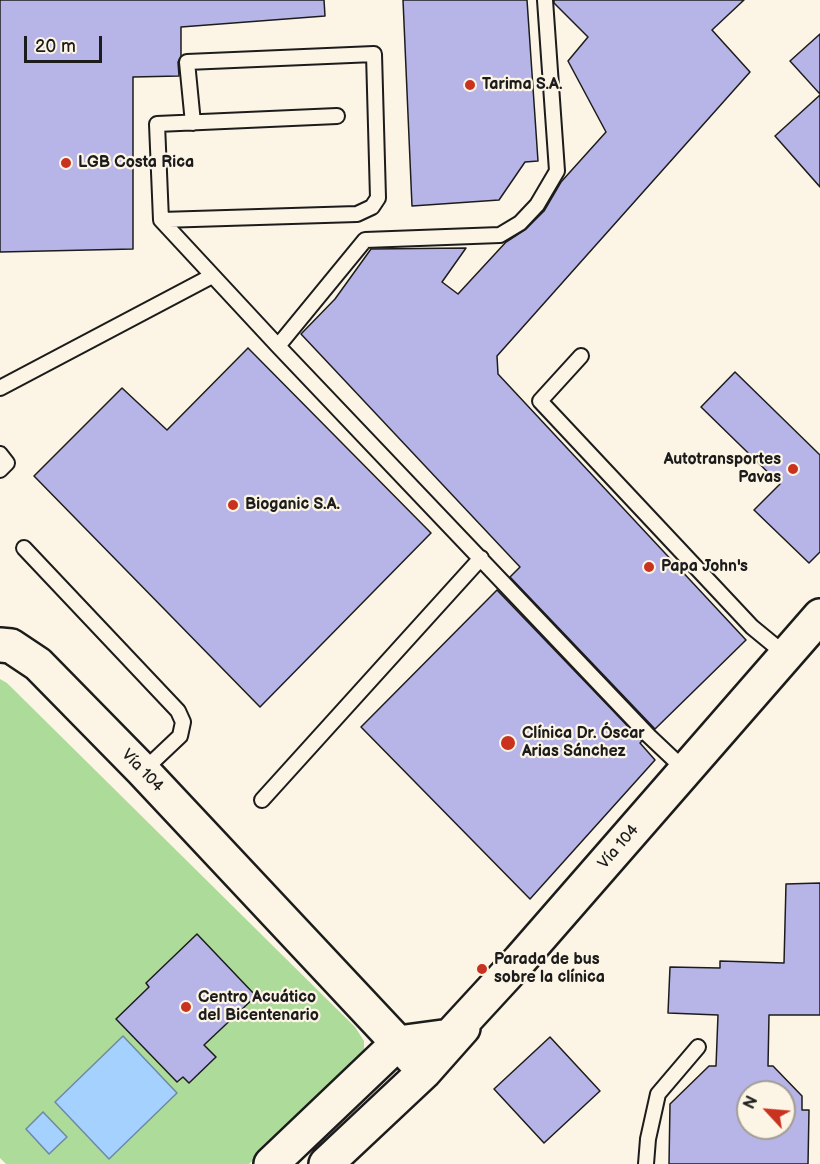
<!DOCTYPE html>
<meta charset="utf-8">
<style>
body{margin:0}
#map{position:relative;width:820px;height:1164px;overflow:hidden;background:#fcf5e5;font-family:"Balsamiq Sans",sans-serif}
canvas{display:block}
.north{position:absolute;left:736px;top:1080px;width:60px;height:60px;box-sizing:border-box;background:#fcf5e5;border:2px solid #a29e95;border-radius:50%;rotate:296deg;font-size:16px;font-weight:700;line-height:24px;text-align:center;color:#1c1c1c}
.north::after{content:'';display:block;margin:auto;width:21px;height:27px;background:#c8321e;clip-path:polygon(50% 0,100% 100%,50% 72%,0 100%)}
.scale{position:absolute;left:24px;top:36px;width:78px;height:27px;box-sizing:border-box;border:3px solid #1c1c1c;border-top:0;padding-left:8px;font-size:18px;line-height:21px;white-space:nowrap;color:#1c1c1c;-webkit-text-stroke:4px #fcf5e5;paint-order:stroke}
</style>
<div id="map">
<canvas width="820" height="1164"></canvas>
<div class="north">N</div>
<div class="scale">20 m</div>
</div>
<script>
const ctx = document.querySelector('canvas').getContext('2d');
ctx.lineJoin = 'round';
function fillPath(path, color) {
  ctx.fillStyle = color;
  ctx.fill(path, 'evenodd');
}
function toPath(rows) {
  const path = new Path2D();
  for (const r of rows) {
    path.moveTo(r[0], r[1]);
    for (let i = 2; i < r.length; i += 2) path.lineTo(r[i], r[i + 1]);
  }
  return path;
}
function trace(path, color, width, dash) {
  ctx.strokeStyle = color;
  ctx.lineWidth = width;
  ctx.lineCap = dash ? 'butt' : 'round';
  ctx.setLineDash(dash || []);
  ctx.stroke(path);
}
function label(font, color, halo, rows, align = 'center') {
  ctx.font = font + ' "Balsamiq Sans",sans-serif';
  ctx.lineWidth = 4.5;
  ctx.setLineDash([]);
  ctx.textBaseline = 'middle';
  ctx.strokeStyle = halo;
  ctx.fillStyle = color;
  for (const [text, x, y, turn = 0] of rows) {
    ctx.save();
    ctx.translate(x, y);
    ctx.rotate((+turn || 0) * Math.PI / 180);
    ctx.textAlign = isNaN(turn) ? turn : align;
    if (halo) ctx.strokeText(text, 0, 0);
    ctx.fillText(text, 0, 0);
    ctx.restore();
  }
}
const green = toPath([
 [0,679,7,683,355,1027,364,1041,364,1053,358,1065,249,1164,6,1164,0,1158]
]);
const water = toPath([
 [123,1036,177,1093,109,1159,55,1102,123,1036],
 [43,1112,67,1137,49,1154,26,1129,43,1112]
]);
const building = toPath([
 [0,0,324,0,325,16,181,27,181,56,178,62,179,76,133,77,133,249,0,252,0,0],
 [403,0,527,0,538,161,525,162,499,200,412,206,403,0],
 [554,0,744,0,712,30,750,72,497,356,498,374,746,640,655,729,510,577,520,567,301,334,335,299,371,249,466,248,442,282,458,294,506,242,526,229,544,211,561,182,606,132,568,61,588,37,554,3,554,0],
 [820,34,820,94,790,61,820,34],
 [820,95,820,187,775,136,820,95],
 [248,348,431,533,260,707,34,476,122,388,167,430,248,348],
 [735,372,820,455,820,552,809,563,754,510,780,484,701,407,735,372],
 [497,590,642,741,640,743,655,760,530,899,361,727,497,590],
 [820,883,820,1015,769,1015,768,1066,773,1066,802,1096,802,1110,809,1110,808,1164,669,1164,670,1104,709,1066,716,1066,718,1015,668,1013,670,967,720,968,720,961,784,963,786,884,820,883],
 [748,1092,784,1092,784,1128,748,1128,748,1092],
 [197,934,256,996,204,1045,216,1057,189,1083,183,1077,177,1082,116,1019,149,987,146,983,197,934],
 [550,1037,600,1091,544,1143,494,1089,550,1037]
]);
const service = toPath([
 [337,116,157,124,161,220,278,346,649,736,685,770],
 [161,220,357,214,372,207,378,198,374,54,187,62,193,123],
 [278,346,365,240,500,235,520,223,537,205,557,171,545,0],
 [581,356,540,401,752,627,786,655],
 [0,388,212,276],
 [0,454,7,463,0,470],
 [24,548,178,711,183,722,180,736,143,771],
 [262,800,481,558],
 [646,1164,648,1139,658,1094,698,1047]
]);
const secondary = toPath([
 [0,645,11,646,38,664,143,771,413,1059],
 [271,1164,398,1043,450,1036,520,960,820,616],
 [326,1164,424,1072,463,1028]
]);
const markers = [
 [470,85,6,"#c8321e"],
 [66,163,6,"#c8321e"],
 [793,469,6,"#c8321e"],
 [233,505,6,"#c8321e"],
 [649,567,6,"#c8321e"],
 [508,743,8,"#c8321e"],
 [482,969,6,"#c8321e"],
 [186,1007,6,"#c8321e"]
];
const poiNames = [
 ["Tarima S.A.",482,85],
 ["LGB Costa Rica",78,163],
 ["Autotransportes",781,460,"right"],
 ["Pavas",781,478,"right"],
 ["Bioganic S.A.",245,505],
 ["Papa John's",661,567],
 ["Clínica Dr. Óscar",522,734],
 ["Arias Sánchez",522,752],
 ["Parada de bus",494,960],
 ["sobre la clínica",494,978],
 ["Centro Acuático",198,998],
 ["del Bicentenario",198,1016]
];
const streetNames = [
 ["Vía 104",142,771,46],
 ["Vía 104",619,847,-49]
];
fillPath(green, '#addb9a');
fillPath(water, '#a4d1fe');
trace(water, '#6e89a4', 1.5);
fillPath(building, '#b7b5e7');
trace(building, '#1c1c1c', 1.5);
trace(service, '#1c1c1c', 18);
trace(secondary, '#1c1c1c', 38);
trace(service, '#fcf5e5', 14);
trace(secondary, '#fcf5e5', 33);
for (const [x, y, r, color] of markers) {
  const dot = new Path2D();
  dot.arc(x, y, r, 0, 2 * Math.PI);
  ctx.fillStyle = color;
  ctx.fill(dot);
  trace(dot, '#fcf5e5', 2);
}
label('bold 16px', '#1c1c1c', '#fcf5e5', poiNames, 'left');
label('16px', '#1c1c1c', '#fcf5e5', streetNames);
</script>
